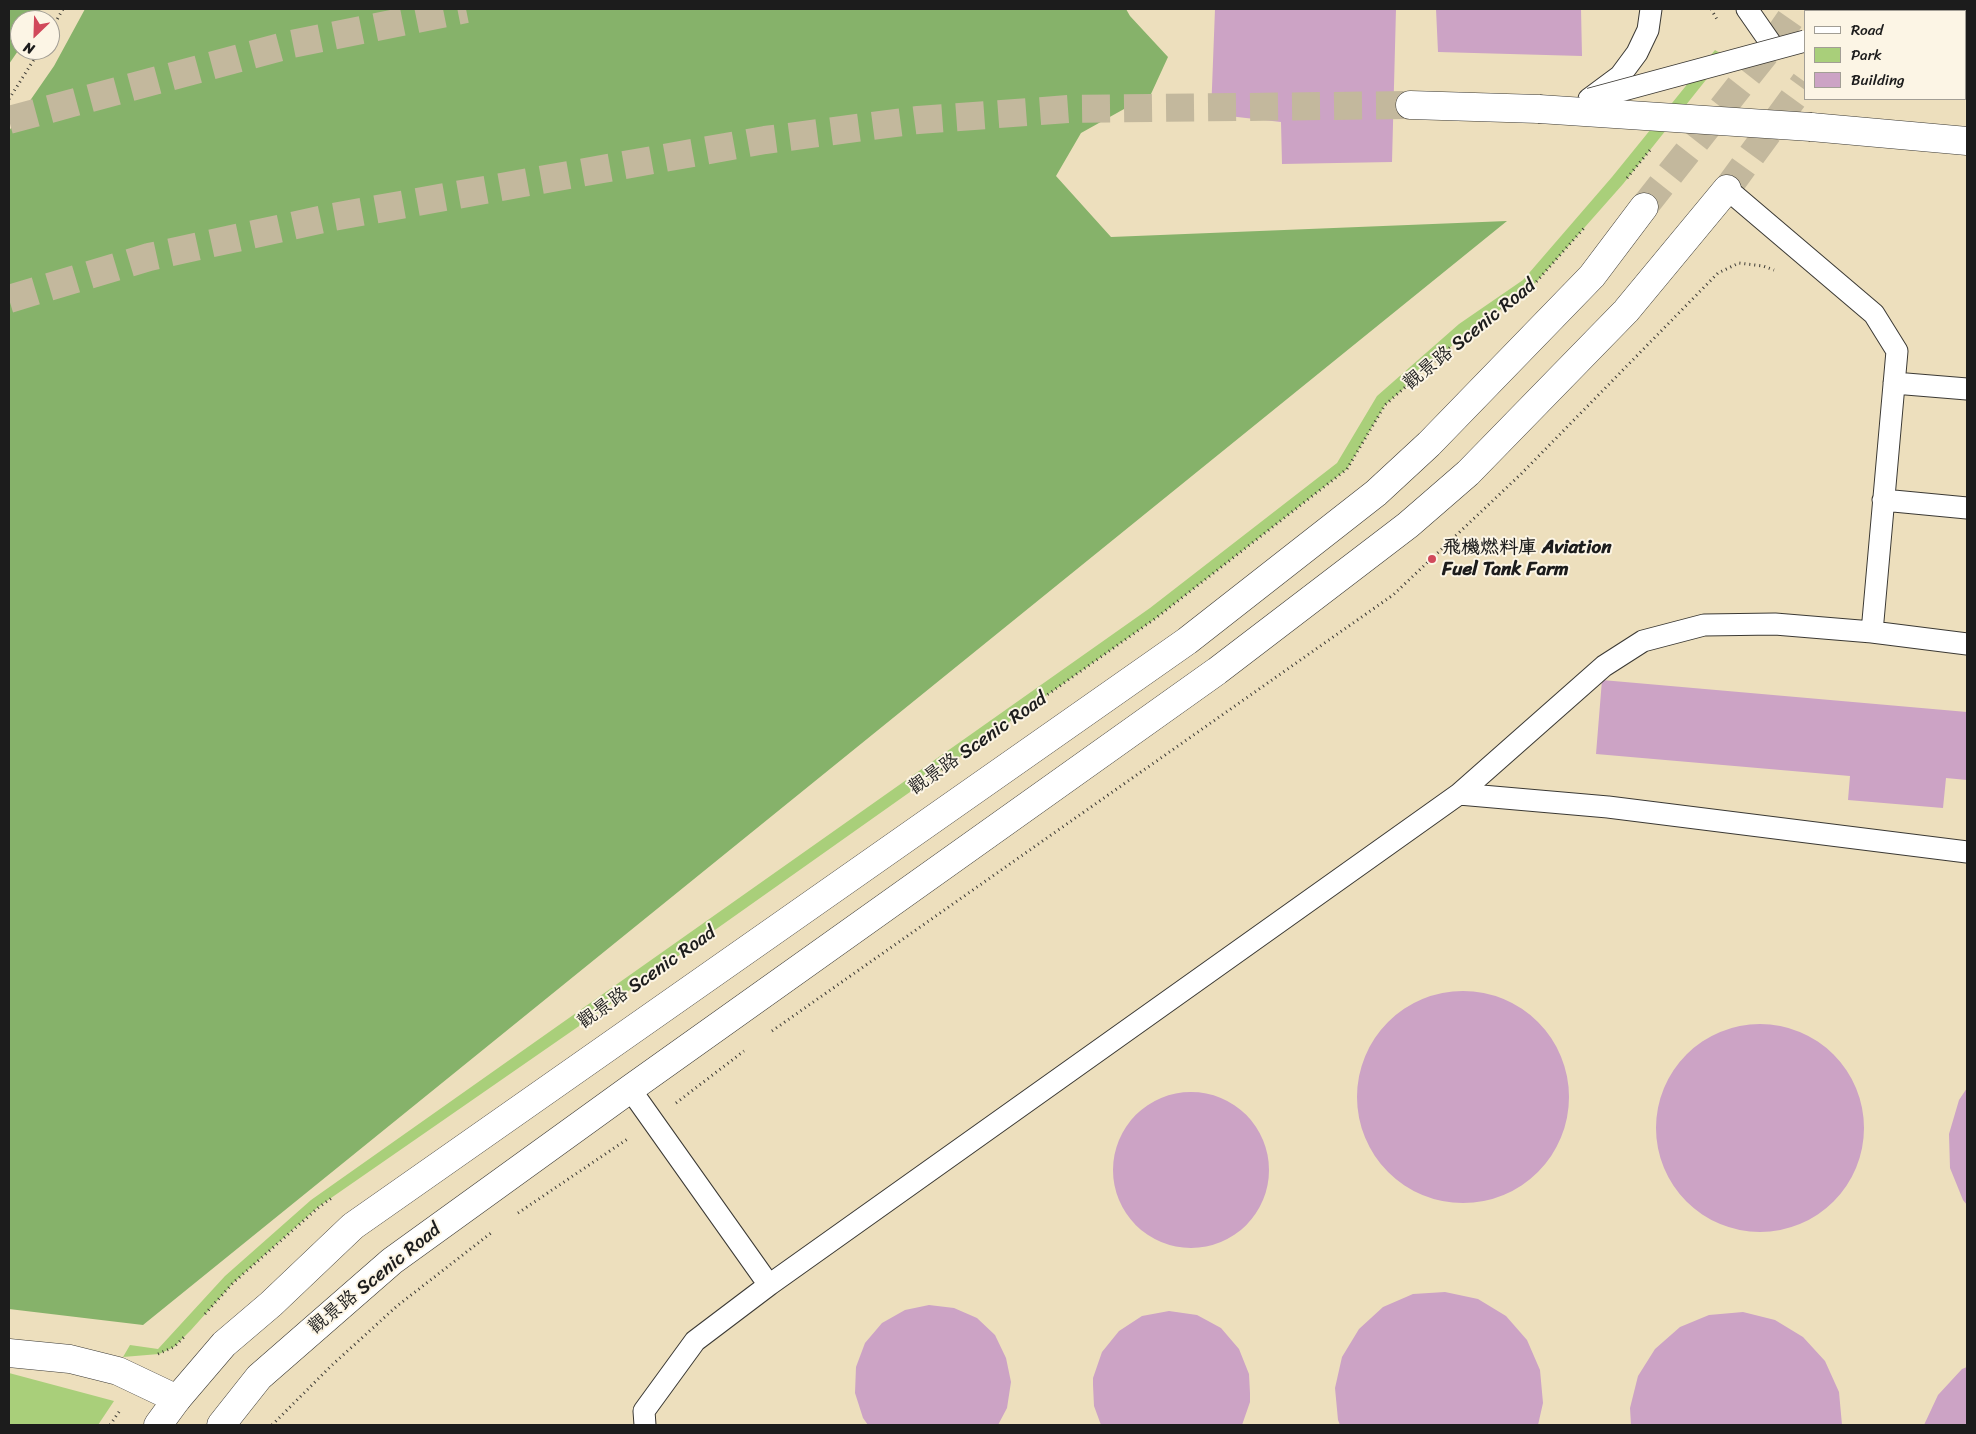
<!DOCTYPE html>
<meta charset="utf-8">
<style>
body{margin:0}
#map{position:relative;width:1976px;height:1434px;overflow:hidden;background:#eddfbd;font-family:Sriracha,sans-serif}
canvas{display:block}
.frame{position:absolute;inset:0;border:10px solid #1c1c1c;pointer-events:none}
.legend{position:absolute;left:1804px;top:10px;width:162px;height:90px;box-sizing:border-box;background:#fcf5e5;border:1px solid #a29e95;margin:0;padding:6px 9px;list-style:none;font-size:15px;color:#1c1c1c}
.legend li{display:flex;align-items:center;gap:10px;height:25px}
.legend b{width:25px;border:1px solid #a29e95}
.north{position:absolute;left:10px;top:10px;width:50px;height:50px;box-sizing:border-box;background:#fcf5e5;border:1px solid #a29e95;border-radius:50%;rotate:204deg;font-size:14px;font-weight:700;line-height:20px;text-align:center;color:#1c1c1c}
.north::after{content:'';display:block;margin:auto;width:18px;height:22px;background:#d1495b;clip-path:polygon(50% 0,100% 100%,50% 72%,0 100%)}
</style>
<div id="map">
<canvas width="1976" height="1434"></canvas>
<div class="frame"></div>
<ul class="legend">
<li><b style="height:6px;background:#fff"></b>Road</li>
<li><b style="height:14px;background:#a9cf7a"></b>Park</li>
<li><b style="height:14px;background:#cca3c5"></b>Building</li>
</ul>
<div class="north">N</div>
</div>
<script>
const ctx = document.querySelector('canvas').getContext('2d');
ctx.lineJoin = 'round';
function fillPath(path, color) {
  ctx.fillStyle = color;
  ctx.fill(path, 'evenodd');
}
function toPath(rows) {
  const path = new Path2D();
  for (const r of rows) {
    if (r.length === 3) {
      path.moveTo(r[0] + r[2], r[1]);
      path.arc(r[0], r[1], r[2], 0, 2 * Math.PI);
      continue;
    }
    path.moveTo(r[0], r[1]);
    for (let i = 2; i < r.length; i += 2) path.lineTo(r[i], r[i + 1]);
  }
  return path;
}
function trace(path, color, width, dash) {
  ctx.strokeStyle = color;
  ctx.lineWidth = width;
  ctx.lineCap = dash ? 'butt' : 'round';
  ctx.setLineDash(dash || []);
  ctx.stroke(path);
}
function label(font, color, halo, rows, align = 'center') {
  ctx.font = font + ' Sriracha,"LXGW WenKai TC",sans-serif';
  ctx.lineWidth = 4;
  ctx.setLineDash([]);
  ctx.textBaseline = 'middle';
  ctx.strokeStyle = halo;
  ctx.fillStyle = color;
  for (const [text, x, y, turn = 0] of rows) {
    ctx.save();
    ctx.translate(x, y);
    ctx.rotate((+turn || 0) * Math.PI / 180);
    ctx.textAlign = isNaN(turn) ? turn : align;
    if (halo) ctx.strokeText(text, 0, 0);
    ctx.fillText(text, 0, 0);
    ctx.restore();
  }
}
const green = toPath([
 [1715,50,1725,56,1623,184,1562,253,1530,289,1464,335,1385,405,1347,469,1156,618,582,1024,318,1207,233,1283,191,1330,174,1347,159,1354,123,1357,130,1345,158,1349,225,1276,311,1200,1150,608,1337,463,1377,396,1459,324,1523,280,1612,177],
 [9,1373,114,1401,98,1425,9,1425]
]);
const forest = toPath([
 [9,9,41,9,35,20,20,20,20,48,9,64],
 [85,9,1126,9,1130,16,1168,57,1151,94,1081,133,1056,176,1111,237,1507,221,143,1325,9,1309,9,131,54,66]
]);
const building = toPath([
 [1215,9,1396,9,1392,162,1282,164,1281,122,1211,114],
 [1436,9,1581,9,1582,56,1438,52],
 [1602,680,1967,712,1967,780,1946,778,1943,808,1848,800,1850,776,1596,754],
 [1463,1097,106],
 [1760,1128,104],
 [1967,1088,1967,1205,1963,1200,1950,1168,1949,1134,1959,1100],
 [1191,1170,78],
 [1445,1292,1478,1299,1506,1316,1527,1340,1540,1370,1543,1403,1538,1425,1340,1425,1338,1420,1335,1388,1342,1357,1359,1329,1383,1307,1413,1294],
 [929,1305,954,1308,977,1318,995,1335,1006,1358,1011,1382,1007,1408,998,1425,868,1425,863,1418,855,1393,856,1367,865,1343,882,1323,905,1310],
 [1169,1311,1197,1315,1221,1328,1239,1349,1249,1374,1250,1393,1250,1402,1242,1425,1101,1425,1094,1406,1093,1385,1093,1378,1102,1352,1119,1331,1142,1316],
 [1743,1312,1775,1320,1803,1337,1825,1361,1839,1392,1842,1425,1631,1425,1630,1408,1638,1376,1655,1349,1680,1327,1709,1315],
 [1967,1367,1967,1425,1924,1425,1938,1395,1962,1369]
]);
const secondaryTunnel = toPath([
 [1857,11,1858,9],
 [1727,189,1805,82],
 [1644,207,1772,45,1797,9]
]);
const motorwayTunnel = toPath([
 [9,120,292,44,466,9],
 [9,299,149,257,333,217,765,140,918,120,1069,109,1410,105]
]);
const path = toPath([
 [1711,9,1718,21],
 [50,32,63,9],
 [9,99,40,50],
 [1627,178,1650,150],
 [921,784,1156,618,1347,469,1385,405,1464,335,1530,289,1584,228],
 [772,1031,1393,595,1521,474,1718,273,1739,263,1763,266,1774,270],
 [676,1103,744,1051],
 [518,1213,629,1138],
 [205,1314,233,1283,318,1208,333,1197],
 [158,1354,174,1347,184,1337],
 [110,1425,121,1409],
 [272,1425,331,1366,397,1306,491,1233]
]);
const service = toPath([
 [1747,9,1772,45],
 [1820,9,1825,11],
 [1928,11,1939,9],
 [1965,78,1967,79],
 [1589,99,1620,76,1637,53,1648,30,1651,9],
 [1727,189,1874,314,1897,351,1872,632],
 [1894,383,1967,389],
 [1883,500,1967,508],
 [1459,794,1608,807,1967,852],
 [630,1089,769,1285],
 [645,1425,644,1411,695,1341,769,1285,1459,794,1604,666,1643,641,1704,625,1775,624,1872,632,1967,644]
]);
const minor = toPath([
 [9,1353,70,1359,118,1371,177,1399]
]);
const secondary = toPath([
 [158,1425,177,1399,224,1344,271,1304,353,1226,1187,641,1376,493,1429,444,1592,276,1644,207],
 [221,1425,259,1377,392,1261,630,1089,1217,671,1408,525,1468,473,1626,311,1727,189]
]);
const motorway = toPath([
 [1410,105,1539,109],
 [1811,127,1967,141]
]);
const serviceBridge = toPath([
 [1590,99,1805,41]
]);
const motorwayBridge = toPath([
 [1539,109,1811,127]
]);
const markers = [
 [1432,559,5,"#d1495b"]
];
const streetNames = [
 ["觀景路 Scenic Road",1470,335,-39],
 ["觀景路 Scenic Road",978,744,-35],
 ["觀景路 Scenic Road",647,978,-35],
 ["觀景路 Scenic Road",375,1279,-39]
];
const poiNames = [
 ["飛機燃料庫 Aviation",1442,548],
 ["Fuel Tank Farm",1442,570]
];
fillPath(green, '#a9cf7a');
fillPath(forest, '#86b26a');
fillPath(building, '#cca3c5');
trace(secondaryTunnel, '#c3b89d', 28, [28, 14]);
trace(motorwayTunnel, '#c3b89d', 28, [28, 14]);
trace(service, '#3b3934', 23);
trace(minor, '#3b3934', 29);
trace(secondary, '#3b3934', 29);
trace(motorway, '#3b3934', 29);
trace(path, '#3b3934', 3, [1, 4]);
trace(service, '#fff', 21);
trace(minor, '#fff', 28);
trace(secondary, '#fff', 28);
trace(motorway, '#fff', 28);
trace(serviceBridge, '#3b3934', 23, []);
trace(motorwayBridge, '#3b3934', 29, []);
trace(serviceBridge, '#fff', 21);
trace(motorwayBridge, '#fff', 28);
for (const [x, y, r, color] of markers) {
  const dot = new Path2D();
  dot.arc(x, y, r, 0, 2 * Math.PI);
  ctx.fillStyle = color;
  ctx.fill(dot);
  trace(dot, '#fcf5e5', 2);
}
label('19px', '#1c1c1c', '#fcf5e5', streetNames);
label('bold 19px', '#1c1c1c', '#fcf5e5', poiNames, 'left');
</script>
